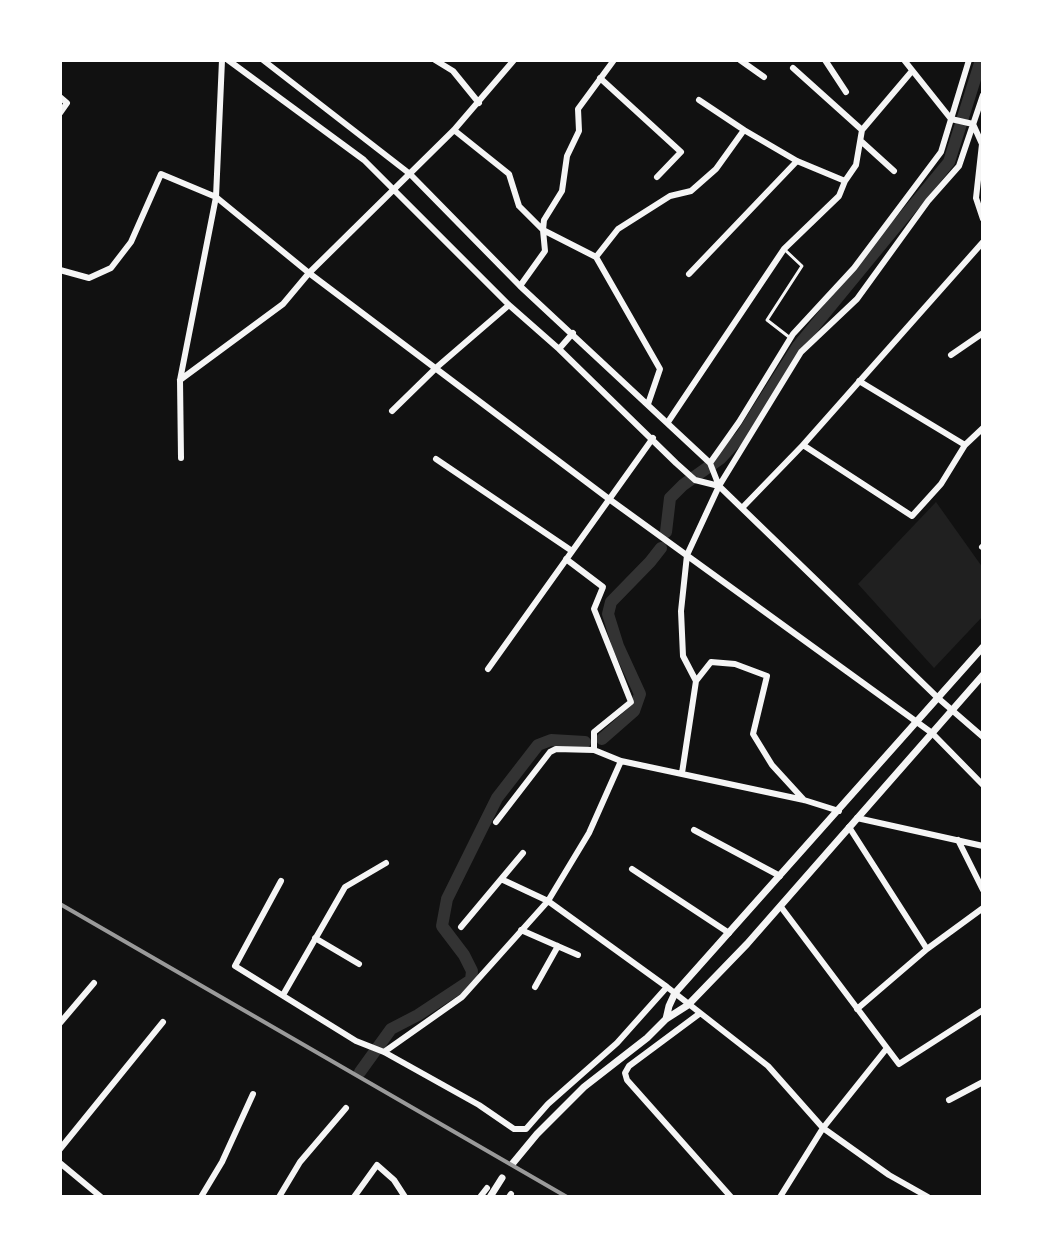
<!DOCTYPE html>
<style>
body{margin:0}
#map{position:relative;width:1043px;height:1257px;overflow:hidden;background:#111;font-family:Raleway,sans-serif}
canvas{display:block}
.frame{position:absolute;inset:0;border:62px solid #fff;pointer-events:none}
</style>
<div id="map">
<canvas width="1043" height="1257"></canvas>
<div class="frame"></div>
</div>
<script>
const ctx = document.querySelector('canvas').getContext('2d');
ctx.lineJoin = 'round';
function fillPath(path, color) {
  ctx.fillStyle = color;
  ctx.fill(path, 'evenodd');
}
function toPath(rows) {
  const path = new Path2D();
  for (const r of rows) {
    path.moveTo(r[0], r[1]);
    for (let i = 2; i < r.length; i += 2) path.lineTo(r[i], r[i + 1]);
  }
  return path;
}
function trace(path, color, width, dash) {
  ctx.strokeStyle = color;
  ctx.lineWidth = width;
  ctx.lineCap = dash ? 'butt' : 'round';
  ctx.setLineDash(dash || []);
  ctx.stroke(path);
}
const green = toPath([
 [936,502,983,568,983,616,934,668,858,584]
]);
const canal = toPath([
 [666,532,670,498,683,485,721,458,742,435,798,346,949,162,981,60],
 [602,739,634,711,640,694,618,646,608,614,611,602,650,562,661,548],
 [360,1072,391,1029,418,1015,471,980,472,971,464,955,442,926,447,899,497,798,538,745,551,740,585,742]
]);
const service = toPath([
 [784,249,802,266,767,320,789,337]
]);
const minor = toPath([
 [222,60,216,197,309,273,609,499,932,733,983,785],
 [228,60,364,160,509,305,559,349,676,463,695,480,719,486],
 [263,60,410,174,520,286,710,463,719,486,938,698,983,737],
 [435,60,453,71,479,103],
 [614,60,578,109,579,131,567,156,562,191,544,220,543,230,596,257,660,369,648,404],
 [740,60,764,77],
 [825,60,846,92],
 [904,60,951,119],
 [793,68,862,130],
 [600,78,681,152,657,177],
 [60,97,67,103,60,113],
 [699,100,744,130,797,161,845,181],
 [951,119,973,124],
 [973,124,982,144,976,198,983,219],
 [454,130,509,174,519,206,543,230,545,251,520,286],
 [862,142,894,171],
 [596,257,618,229,670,196,691,191,716,169,744,130],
 [60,270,89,278,111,268,131,242,161,174,216,197,180,380,181,458],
 [689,274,797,161],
 [559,349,573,333],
 [951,355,983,333],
 [180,380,283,304,309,273,454,130,514,60],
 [859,381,965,445],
 [392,411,437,367,509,305],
 [668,422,784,249,839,196,845,181,856,165,862,130,912,71],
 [803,445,912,516,941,484,965,445,983,428],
 [436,459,572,551],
 [710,463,739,422,793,334,854,268,941,152,969,60],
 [742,508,803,445,983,242],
 [982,547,983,546],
 [488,669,653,438],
 [696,681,711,662,735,664,767,676,753,734,772,765,804,800],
 [621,761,804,800,839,811],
 [682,773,696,681,683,656,681,611,687,555,719,486,801,352,857,299,928,201,959,166,983,95],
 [857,818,983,846],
 [496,822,550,752,556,749,594,750],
 [849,827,927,949],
 [694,830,780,876],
 [958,840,983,890],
 [632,869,729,933],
 [501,879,548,901,667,987,768,1066,823,1128,889,1175,928,1197],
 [281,881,235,966,356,1041,384,1052,479,1105,514,1129,526,1129,548,1104,617,1043,667,987],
 [781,907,899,1064,983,1010],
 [461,927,523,853],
 [521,930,578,955],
 [315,938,359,964],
 [535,987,558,946],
 [283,995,345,887,386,863],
 [857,1009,927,949,983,908],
 [699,1014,629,1066,625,1073,627,1080,731,1197],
 [60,1023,94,983],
 [384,1052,462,997,548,901,589,833,621,761,594,750,594,732,631,702,594,609,603,587,566,559],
 [949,1100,983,1082],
 [60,1149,163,1022],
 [60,1163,101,1197],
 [201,1197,222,1162,253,1094],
 [279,1197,300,1162,346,1108],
 [354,1197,377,1165,394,1180,405,1197],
 [480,1197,487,1188],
 [509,1197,511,1194],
 [780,1197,823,1128,887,1048]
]);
const tertiary = toPath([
 [666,1019,669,1006,675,993,983,647],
 [513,1163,537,1134,584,1087,647,1038,666,1019,688,1005,747,944,983,675],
 [490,1197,502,1178]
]);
const rail = toPath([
 [60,904,567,1197]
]);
fillPath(green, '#202020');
trace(canal, '#333', 12);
trace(service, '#f5f5f5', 3);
trace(minor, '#f5f5f5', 6);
trace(tertiary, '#f5f5f5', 7);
trace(rail, '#9a9a9a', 4);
</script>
